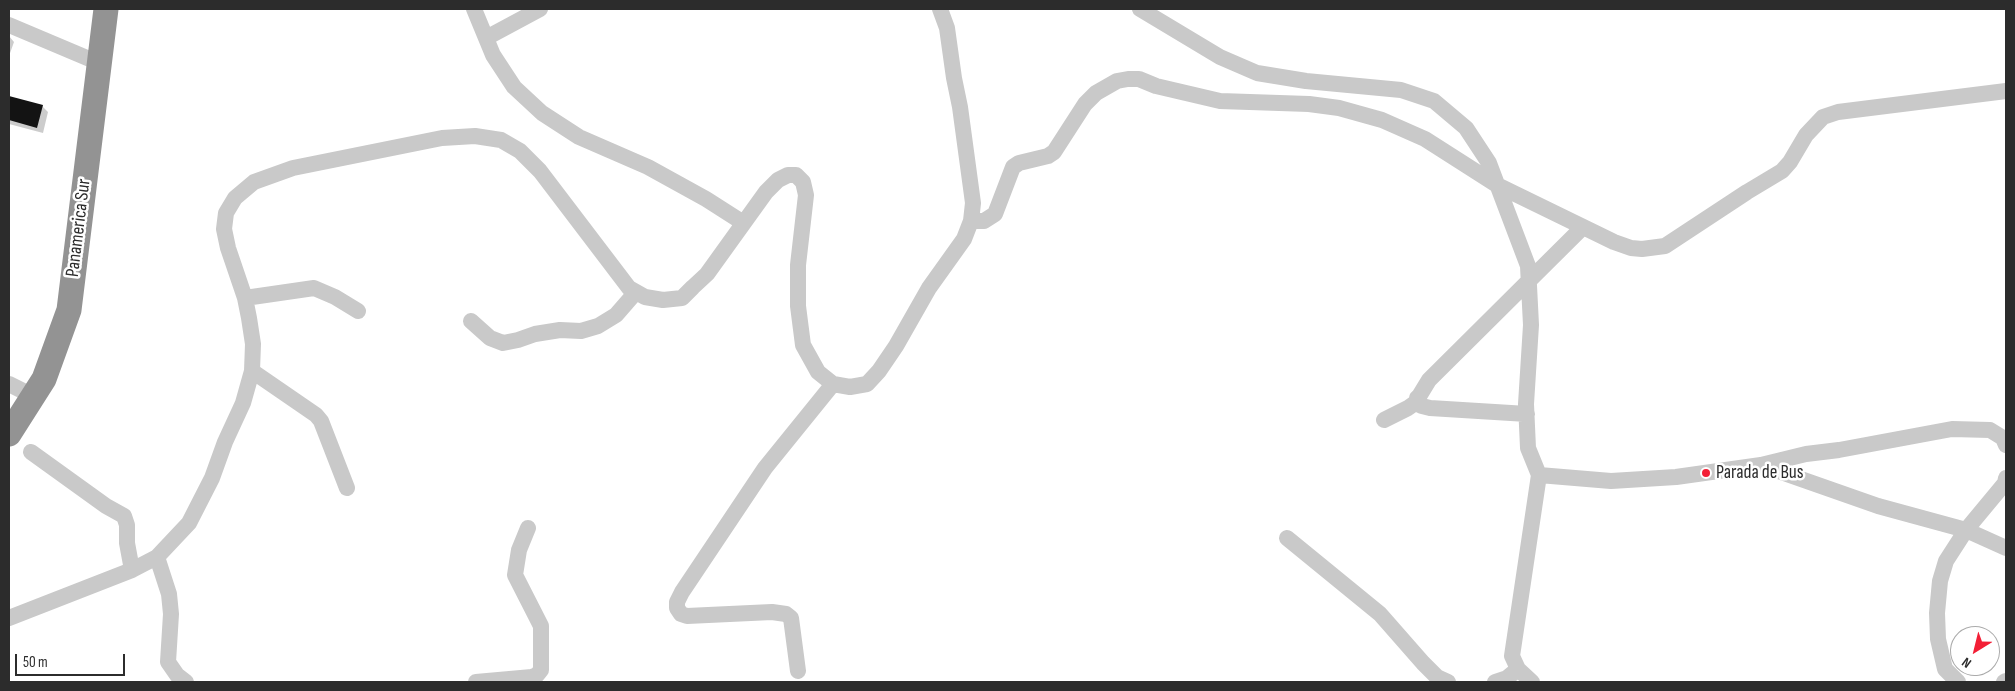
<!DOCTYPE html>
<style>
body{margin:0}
#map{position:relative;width:2015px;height:691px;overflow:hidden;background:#fff;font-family:"Sofia Sans Condensed",sans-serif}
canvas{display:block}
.frame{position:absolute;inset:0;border:10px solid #2c2c2c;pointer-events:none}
.north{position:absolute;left:1950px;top:626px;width:50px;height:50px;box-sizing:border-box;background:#fff;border:1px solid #ababab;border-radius:50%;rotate:216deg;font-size:14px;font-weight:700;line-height:20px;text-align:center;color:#2c2c2c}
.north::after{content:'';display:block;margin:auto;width:18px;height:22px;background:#f31f36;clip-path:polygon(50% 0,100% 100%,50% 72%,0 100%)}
.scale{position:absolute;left:15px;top:654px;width:110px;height:22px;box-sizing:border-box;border:2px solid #2c2c2c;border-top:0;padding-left:6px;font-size:15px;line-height:18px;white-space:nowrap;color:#2c2c2c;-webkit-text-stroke:4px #fff;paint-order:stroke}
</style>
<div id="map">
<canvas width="2015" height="691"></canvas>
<div class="frame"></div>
<div class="north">N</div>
<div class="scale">50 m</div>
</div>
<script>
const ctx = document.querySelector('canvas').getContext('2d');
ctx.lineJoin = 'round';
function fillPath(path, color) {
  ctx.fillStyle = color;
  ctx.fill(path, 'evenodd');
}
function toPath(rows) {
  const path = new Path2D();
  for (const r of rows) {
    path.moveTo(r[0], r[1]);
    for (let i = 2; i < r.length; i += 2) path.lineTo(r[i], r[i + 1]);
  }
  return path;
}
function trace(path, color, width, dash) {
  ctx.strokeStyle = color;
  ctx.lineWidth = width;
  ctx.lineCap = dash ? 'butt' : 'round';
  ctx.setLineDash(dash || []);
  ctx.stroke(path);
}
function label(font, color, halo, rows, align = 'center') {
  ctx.font = font + ' "Sofia Sans Condensed",sans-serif';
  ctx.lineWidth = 5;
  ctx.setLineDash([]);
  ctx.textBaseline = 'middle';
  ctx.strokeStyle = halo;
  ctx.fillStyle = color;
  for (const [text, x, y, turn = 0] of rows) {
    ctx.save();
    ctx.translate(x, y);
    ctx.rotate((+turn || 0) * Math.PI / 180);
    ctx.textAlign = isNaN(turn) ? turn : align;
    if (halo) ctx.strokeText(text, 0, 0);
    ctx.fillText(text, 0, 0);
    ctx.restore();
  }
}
const shadow = toPath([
 [9,36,14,42,9,56],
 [9,98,42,106,48,112,43,133,9,124]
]);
const building = toPath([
 [9,96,43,105,37,128,9,120]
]);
const minor = toPath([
 [474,9,493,55,514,87,542,113,579,137,648,167,706,199,742,222],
 [1140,9,1220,57,1257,73,1306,81,1401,90,1434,101,1466,128,1489,163,1528,266,1531,325,1526,404,1528,448,1539,475,1611,481,1676,477,1761,465,1806,454,1839,450,1952,429,1990,430,2003,438,2006,445],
 [9,25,99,63],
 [486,38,540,9],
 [971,221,984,221,995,214,1013,167,1019,163,1048,156,1054,152,1085,104,1096,93,1117,81,1128,79,1139,79,1156,86,1220,101,1309,104,1339,108,1382,120,1425,139,1497,185,1614,242,1631,248,1642,249,1665,246,1747,192,1782,171,1790,162,1806,135,1823,117,1838,112,2006,91],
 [245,298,314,288,335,297,358,311],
 [471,321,490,338,503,343,518,340,535,334,560,330,581,331,598,326,616,315,636,292],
 [252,371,316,415,321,421,347,488],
 [9,384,35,397],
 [1417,398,1418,404,1422,406,1430,408,1527,414],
 [1384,420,1408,408,1415,403,1429,380,1583,227],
 [31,452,106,506,124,516,127,525,127,543,132,570],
 [1761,465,1878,506,1966,530,2006,548],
 [1287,538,1380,614,1423,663,1437,677,1448,682],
 [157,557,169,594,171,614,168,662,177,675,186,682],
 [9,618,132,570,157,557,189,523,212,478,225,442,243,403,252,371,253,344,249,318,245,298,228,248,224,229,226,213,235,198,254,182,293,168,442,138,475,136,501,140,520,151,540,171,629,288,645,297,663,300,682,298,693,287,707,274,766,192,778,180,788,175,796,175,803,182,806,195,798,265,798,306,803,345,818,372,833,384,850,387,867,384,879,371,896,346,929,288,964,239,971,221,973,203,960,107,954,78,947,28,940,9],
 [798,671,791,618,786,614,772,612,687,616,681,614,677,608,677,602,682,592,765,468,833,384],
 [476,682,532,677,537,675,541,670,541,626,515,575,519,550,528,528],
 [1495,682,1507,678,1518,669],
 [1532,682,1518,669,1512,656,1539,475],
 [1958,682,1945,669,1938,639,1937,613,1940,581,1946,561,1966,530,2005,483,2006,478],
 [2004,682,2006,681]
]);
const highway = toPath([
 [9,434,44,379,69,310,106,9]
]);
const markers = [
 [1706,473,5,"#f31f36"]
];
const streetNames = [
 ["Panamerica Sur",79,228,-83]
];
const poiNames = [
 ["Parada de Bus",1716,473]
];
fillPath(shadow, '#0003');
fillPath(building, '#131313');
trace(minor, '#c9c9c9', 16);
trace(highway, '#939393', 25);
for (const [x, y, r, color] of markers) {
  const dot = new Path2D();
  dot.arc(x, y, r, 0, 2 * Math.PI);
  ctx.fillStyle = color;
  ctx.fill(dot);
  trace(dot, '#fff', 2);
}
label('19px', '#2c2c2c', '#fff', streetNames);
label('19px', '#2c2c2c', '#fff', poiNames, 'left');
</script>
